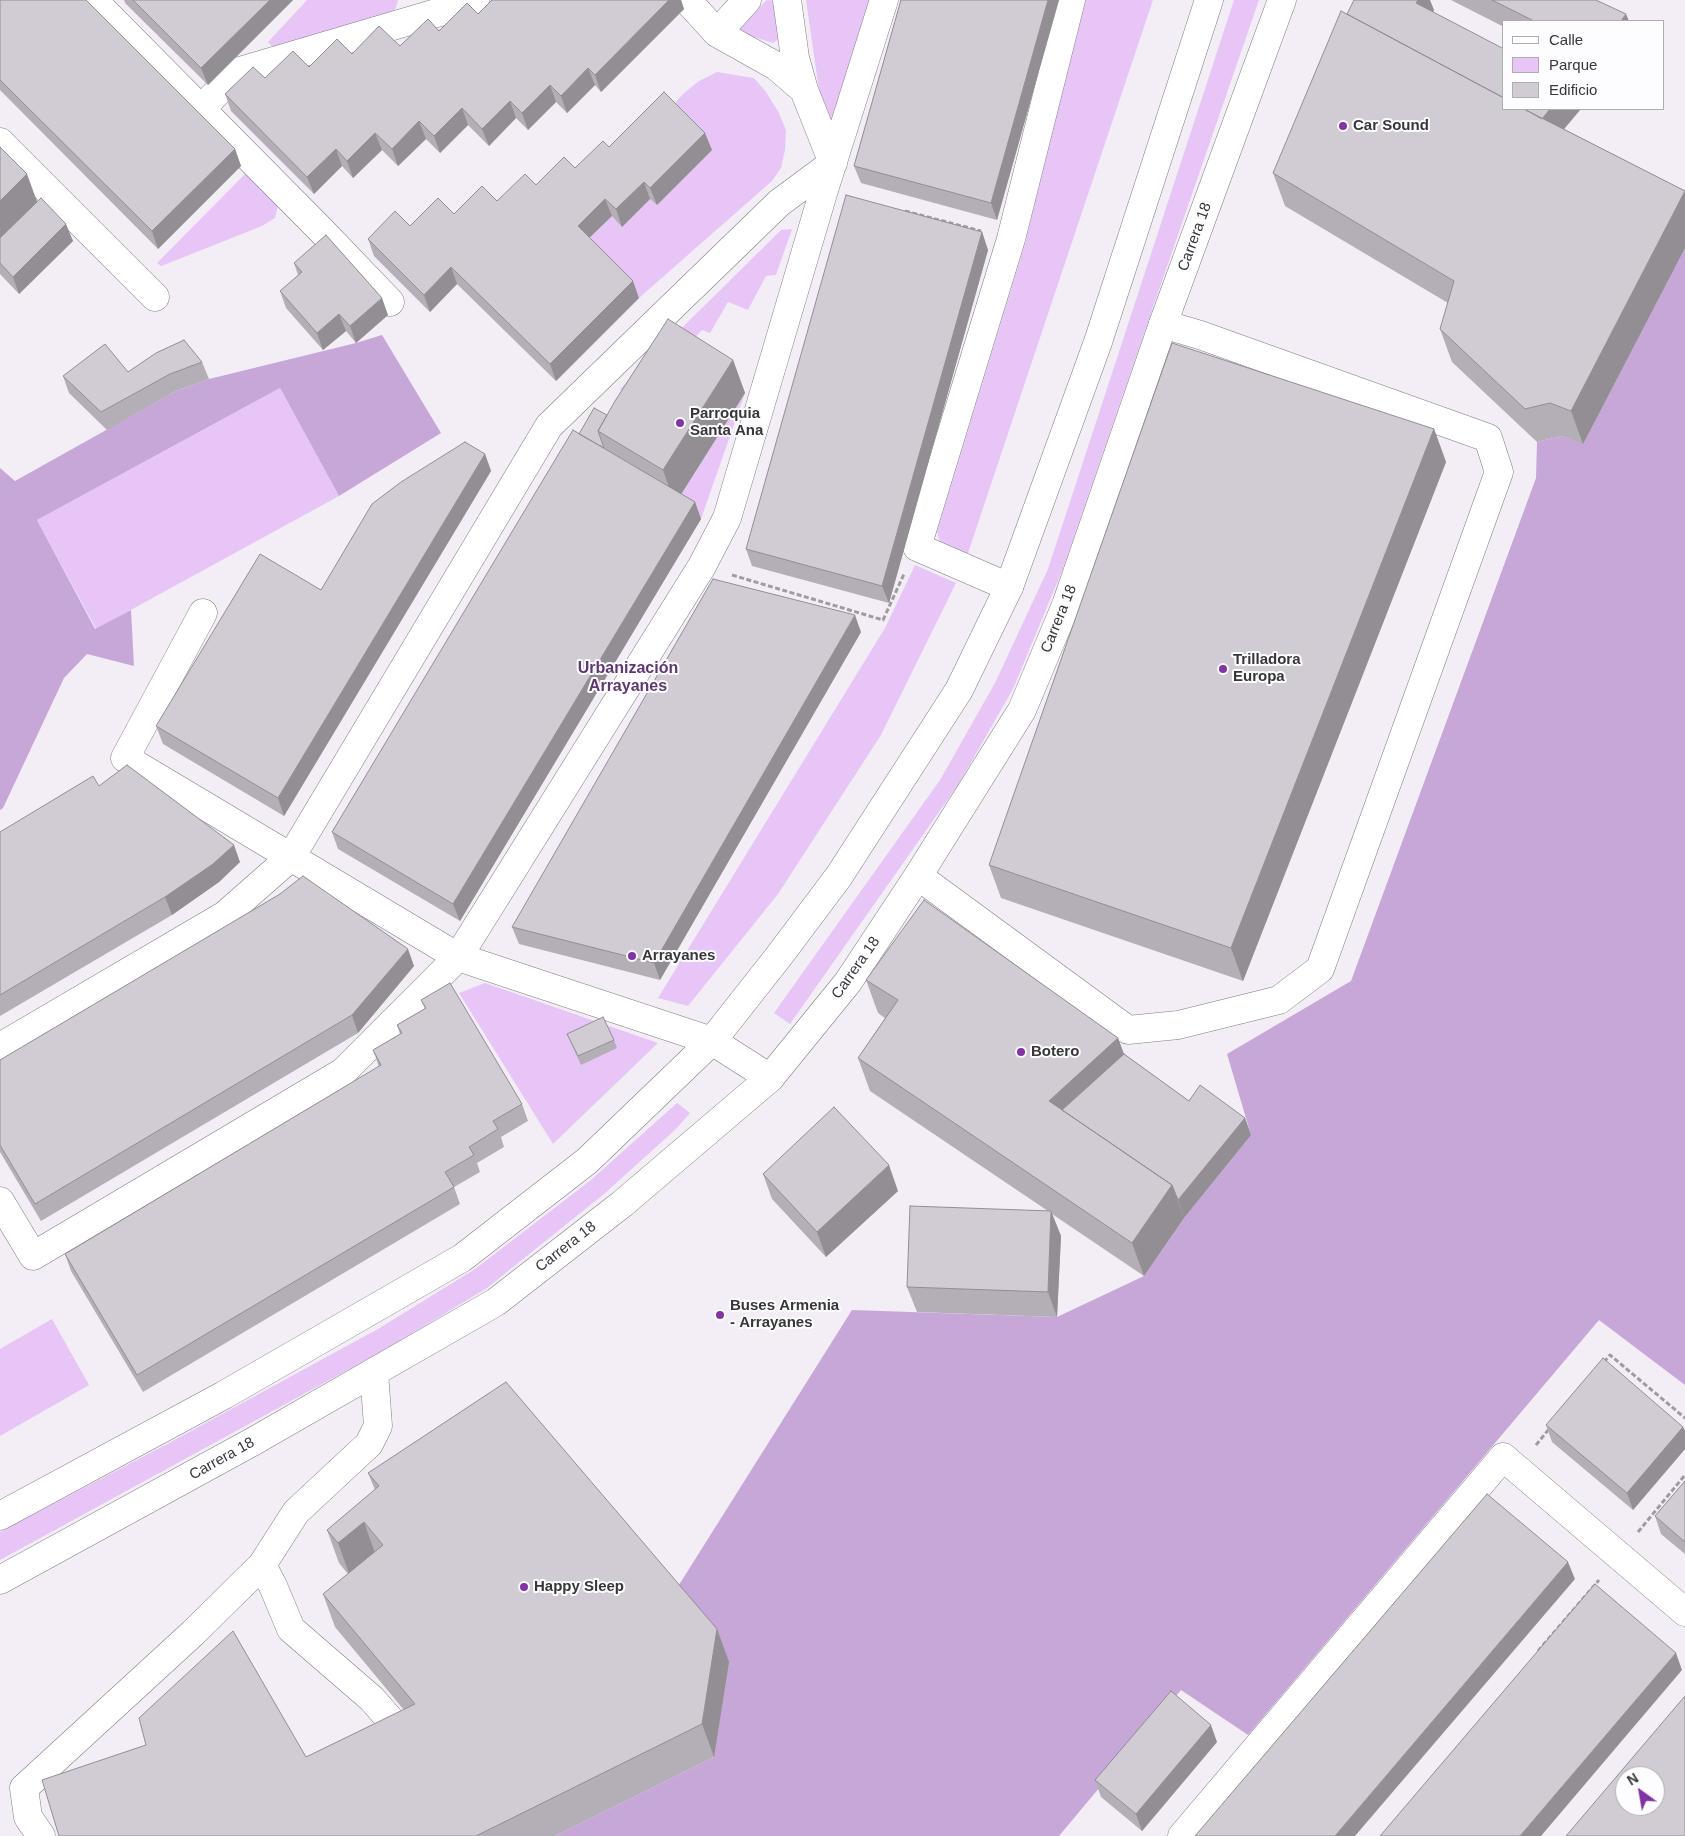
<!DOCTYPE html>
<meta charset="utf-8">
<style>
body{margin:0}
#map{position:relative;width:1685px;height:1836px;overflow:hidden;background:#f3edf6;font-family:Helvetica,sans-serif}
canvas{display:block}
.legend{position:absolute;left:1502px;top:20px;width:162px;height:90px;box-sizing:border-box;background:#fdfcfe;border:1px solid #aeadb0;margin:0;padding:6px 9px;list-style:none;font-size:15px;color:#38363a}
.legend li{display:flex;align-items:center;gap:10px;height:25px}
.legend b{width:25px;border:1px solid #aeadb0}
.north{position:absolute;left:1615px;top:1766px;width:50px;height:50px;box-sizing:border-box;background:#fdfcfe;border:1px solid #aeadb0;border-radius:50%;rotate:328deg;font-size:14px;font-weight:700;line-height:20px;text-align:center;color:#38363a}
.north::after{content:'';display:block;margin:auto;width:18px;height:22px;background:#8334a4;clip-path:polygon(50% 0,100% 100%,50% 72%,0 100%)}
</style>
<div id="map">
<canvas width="1685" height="1836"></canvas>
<ul class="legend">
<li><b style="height:6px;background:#fff"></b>Calle</li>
<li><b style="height:14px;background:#e7c6f7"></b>Parque</li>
<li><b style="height:14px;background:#d1cbd4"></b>Edificio</li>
</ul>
<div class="north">N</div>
</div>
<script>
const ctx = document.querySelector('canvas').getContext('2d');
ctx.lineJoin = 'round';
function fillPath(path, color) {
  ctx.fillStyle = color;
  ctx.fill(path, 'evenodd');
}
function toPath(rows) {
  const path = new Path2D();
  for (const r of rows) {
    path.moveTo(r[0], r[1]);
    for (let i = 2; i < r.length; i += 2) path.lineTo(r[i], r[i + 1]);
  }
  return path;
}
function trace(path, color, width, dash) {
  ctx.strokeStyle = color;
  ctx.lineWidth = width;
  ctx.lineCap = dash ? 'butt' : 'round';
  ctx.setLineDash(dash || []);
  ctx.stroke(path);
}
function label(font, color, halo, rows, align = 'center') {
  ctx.font = font + ' Helvetica,sans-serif';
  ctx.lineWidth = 4;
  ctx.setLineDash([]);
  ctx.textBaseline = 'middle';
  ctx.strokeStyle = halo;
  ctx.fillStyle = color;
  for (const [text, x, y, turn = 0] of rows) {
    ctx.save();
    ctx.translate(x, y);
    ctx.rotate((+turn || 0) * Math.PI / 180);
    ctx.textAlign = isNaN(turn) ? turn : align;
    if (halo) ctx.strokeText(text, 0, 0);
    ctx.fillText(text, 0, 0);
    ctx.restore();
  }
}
const green = toPath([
 [307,0,397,0,398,1,395,10,274,49,268,42],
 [767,0,776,1,778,40,773,43,739,32,739,27],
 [806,0,879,0,842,129,827,122,819,90],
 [1084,0,1153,0,967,556,941,546,937,532,1025,244],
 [1234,0,1259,0,1062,571,1013,689,958,785,790,1024,774,1013,940,780,995,683,1048,569],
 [717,72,754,78,766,92,779,113,786,130,785,150,781,168,772,181,639,298,584,243,612,216,650,199,657,205,711,150,670,109,683,94,699,81],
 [249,170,279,201,275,218,262,226,174,261,161,266,157,263],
 [792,229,776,275,766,276,748,310,728,302,710,333,702,330,629,405,620,389,781,230],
 [280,388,339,496,96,629,37,520],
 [745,393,701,519,675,504],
 [915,565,956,583,881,735,778,894,688,1006,658,998,885,628],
 [485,983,606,1025,658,1043,553,1144,459,993],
 [677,1103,690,1113,676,1129,604,1194,487,1288,388,1348,0,1560,0,1532,167,1444,378,1329,475,1269,591,1180],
 [52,1319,89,1385,0,1436,0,1349]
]);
const forest = toPath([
 [1685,248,1685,1385,1599,1320,1248,1735,1181,1690,1059,1836,555,1836,714,1757,672,1596,852,1310,1057,1317,1144,1276,1184,1218,1251,1135,1227,1054,1351,981,1536,478,1537,442,1562,436,1583,443],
 [382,335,441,433,339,496,280,388,37,520,95,629,131,610,134,666,87,654,64,678,3,808,0,810,0,468,15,481,176,391,209,379,356,343]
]);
const path = toPath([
 [905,211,981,231],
 [732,575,883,620,904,574],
 [1604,1362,1610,1355,1685,1418],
 [1536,1445,1549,1429],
 [1638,1532,1685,1475],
 [1538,1651,1599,1580]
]);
const minor = toPath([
 [93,0,320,229,390,302],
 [687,0,717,33,776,66,804,90],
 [787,0,795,58,804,90,833,163],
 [717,33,747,0],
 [201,109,237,72,470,3,475,0],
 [0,142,155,297],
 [1009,587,917,547,1011,239,1071,0],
 [203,613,125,758,458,957,712,1041,770,1078],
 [918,876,1128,1030,1178,1025,1279,1000,1320,969,1499,472,1488,438,1200,335,1163,324],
 [0,1047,225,915,291,857,549,426,779,203,833,163],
 [0,1201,33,1256,343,1072,458,957,702,566,727,518,824,190,884,0],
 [262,1565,273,1586,291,1629,372,1699,412,1745],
 [41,1836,28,1817,24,1788,193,1633,262,1565,296,1512,369,1444,378,1426,374,1372],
 [1182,1836,1503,1457,1685,1612]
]);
const major = toPath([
 [0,1516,224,1395,462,1258,587,1161,712,1041,779,956,839,876,959,690,1009,587,1098,342,1209,0],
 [0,1580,254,1441,496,1302,622,1204,770,1078,848,982,918,876,1022,710,1066,605,1163,324,1282,0]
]);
const wall = toPath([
 [0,0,235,149,241,166,158,249,0,90],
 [124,0,293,0,208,85,125,3],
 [492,0,681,0,684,9,601,92,595,85,567,113,556,102,528,130,516,118,489,146,468,125,440,153,426,139,398,166,382,150,353,178,342,166,314,194,231,111,225,94,265,78,309,67,352,54,400,46,478,14],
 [901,0,1059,0,997,220,861,183,854,166],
 [1451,0,1596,0,1629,21,1504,21,1504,27],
 [1434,10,1433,12,1504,109,1579,109,1580,110,1564,129,1685,191,1685,248,1583,444,1562,436,1537,442,1452,362,1440,329,1448,303,1285,206,1273,173,1347,14],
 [0,147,37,201,73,241,19,294,0,274],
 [609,147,712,150,657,205,650,199,622,227,612,216,589,238,639,298,556,381,457,284,430,312,374,256,368,239,410,226,497,201,575,168],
 [982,232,988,250,889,603,752,566,746,549],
 [294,263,388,315,356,343,346,331,323,350,286,308,280,291,298,275],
 [733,360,745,393,681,494,695,502,701,519,460,921,338,849,332,832,579,434,607,415],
 [202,362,209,379,176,391,107,430,69,393,63,376,128,372],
 [1434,429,1446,462,1243,981,1001,898,989,865],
 [485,454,491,471,284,816,163,744,156,726],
 [861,632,660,980,519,944,512,927],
 [0,832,240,862,219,882,172,915,0,1016],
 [414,966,358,1033,41,1221,0,1152,0,1060],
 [866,980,1118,1038,1124,1054,1189,1101,1245,1118,1251,1135,1184,1218,1144,1276,1052,1214,1061,1236,1057,1317,917,1312,907,1287,1048,1211,870,1091,858,1058,885,1018,878,1013],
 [421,1000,522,1104,528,1121,501,1137,504,1147,477,1163,480,1172,454,1187,460,1204,143,1392,71,1271,65,1254,379,1067,373,1050,400,1034,397,1025,425,1009],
 [567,1034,614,1040,617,1048,581,1065],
 [763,1174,898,1191,826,1257,772,1199],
 [1546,1425,1683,1427,1685,1431,1685,1449,1633,1510,1552,1442],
 [368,1473,717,1629,729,1662,714,1757,555,1836,59,1836,306,1757,404,1710,335,1627,323,1594,348,1574,339,1563,327,1530,375,1490],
 [1685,1481,1685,1554,1661,1534,1655,1516],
 [1217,1742,1142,1831,1101,1797,1095,1780]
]);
const shadedWall = toPath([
 [270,0,293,0,208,85,201,68],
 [669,0,681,0,684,9,601,92,595,75],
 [1048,0,1059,0,997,220,991,203],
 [1418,0,1430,0,1434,10,1426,29,1416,3],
 [1626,14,1629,21,1621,21],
 [588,68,595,85,567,113,561,96],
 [550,85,556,102,528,130,522,113],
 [510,101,516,118,489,146,482,129],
 [462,108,468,125,440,153,434,136],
 [1550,109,1579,109,1580,110,1548,148,1539,123],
 [419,121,426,139,398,166,392,149],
 [375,133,382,150,353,178,347,161],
 [705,133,712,150,657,205,650,188],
 [235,149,241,166,158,249,152,231],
 [336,149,342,166,314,194,307,177],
 [27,174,39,207,0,246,0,201],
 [644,182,650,199,622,227,616,209],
 [1685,191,1685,248,1583,444,1571,411],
 [605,199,612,216,584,243,578,226],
 [66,224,73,241,19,294,13,277],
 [982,232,988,250,889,603,882,586],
 [451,267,457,284,430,312,424,295],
 [633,281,639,298,556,381,550,364],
 [382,298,388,315,356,343,350,326],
 [339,314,346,331,323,350,317,333],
 [733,360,745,393,675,504,663,470],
 [1434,429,1446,462,1243,981,1231,948],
 [485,454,491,471,284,816,278,798],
 [695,502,701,519,460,921,453,904],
 [855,615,861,632,660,980,654,963],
 [234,845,240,862,219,882,172,915,165,897],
 [408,949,414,966,358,1033,352,1015],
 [1118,1038,1130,1071,1069,1127,1049,1101],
 [1245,1118,1251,1135,1184,1218,1178,1200],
 [889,1165,898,1191,826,1257,817,1232],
 [1172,1185,1184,1218,1144,1276,1132,1243],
 [1051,1211,1061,1236,1057,1317,1048,1292],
 [1683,1427,1685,1431,1685,1449,1633,1510,1627,1493],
 [364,1522,376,1556,350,1576,338,1543],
 [1568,1562,1575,1579,1355,1836,1335,1836],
 [717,1629,729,1662,714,1757,702,1724],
 [1676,1653,1682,1670,1541,1836,1520,1836],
 [1211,1725,1217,1742,1142,1831,1136,1814]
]);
const building = toPath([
 [0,0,86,0,235,149,152,231,0,80,0,0],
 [133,0,270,0,201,68,133,0],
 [492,0,669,0,595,75,588,68,561,96,550,85,522,113,510,101,482,129,462,108,434,136,419,121,392,149,375,133,347,161,336,149,307,177,225,94,253,67,265,78,293,51,309,67,337,39,352,54,379,26,400,46,428,19,439,31,467,3,478,14,492,0],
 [901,0,1048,0,991,203,854,166,901,0],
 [1354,0,1418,0,1416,3,1504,49,1504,98,1347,14,1354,0],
 [1492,0,1596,0,1626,14,1621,21,1534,21,1492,0],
 [1341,11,1504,98,1504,109,1524,109,1685,191,1571,411,1550,403,1525,409,1440,329,1454,281,1273,173,1341,11],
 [664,92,705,133,650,188,644,182,616,209,605,199,578,226,633,281,550,364,451,267,424,295,368,239,395,211,410,226,438,198,454,214,482,186,497,201,525,174,536,185,564,157,575,168,603,141,609,147,664,92],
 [1524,109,1550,109,1542,119,1524,109],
 [0,147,27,174,0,201,0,147],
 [846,195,982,232,882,586,746,549,846,195],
 [41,198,66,224,13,277,0,263,0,238,41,198],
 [326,235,382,298,350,326,339,314,317,333,280,291,302,272,294,263,326,235],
 [668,319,733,360,663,470,598,431,615,401,668,319],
 [184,340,202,362,170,374,101,412,63,376,105,344,128,372,156,353,184,340],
 [1172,343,1434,429,1231,948,989,865,1172,343],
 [594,408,607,415,598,431,604,448,579,434,594,408],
 [573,430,695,502,453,904,332,832,573,430],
 [465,442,485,454,278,798,156,726,260,554,321,590,372,504,401,482,465,442],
 [713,579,855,615,654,963,512,927,713,579],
 [127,765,234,845,213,864,165,897,0,995,0,832,93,776,99,786,127,765],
 [303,876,408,949,352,1015,35,1204,0,1145,0,1060,280,894,303,876],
 [924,900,1118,1038,1049,1101,1172,1185,1132,1243,858,1058,898,1000,866,980,924,900],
 [450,983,522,1104,493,1121,498,1129,469,1147,474,1155,445,1172,454,1187,137,1375,65,1254,381,1065,373,1050,402,1033,397,1025,426,1008,421,1000,450,983],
 [603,1017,614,1040,578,1056,567,1034,603,1017],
 [1124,1054,1189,1101,1200,1085,1245,1118,1178,1200,1172,1185,1062,1110,1124,1054],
 [834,1107,889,1165,817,1232,763,1174,834,1107],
 [910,1206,1051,1211,1048,1292,907,1287,910,1206],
 [1603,1358,1683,1427,1627,1493,1546,1425,1603,1358],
 [506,1382,717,1629,702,1724,476,1836,59,1836,42,1780,146,1745,139,1718,233,1631,306,1757,415,1704,323,1594,383,1545,364,1522,338,1543,327,1530,379,1486,368,1473,506,1382],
 [1685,1481,1685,1542,1655,1516,1685,1481],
 [1487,1494,1568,1562,1335,1836,1195,1836,1487,1494],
 [1595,1584,1676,1653,1520,1836,1380,1836,1595,1584],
 [1171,1691,1211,1725,1136,1814,1095,1780,1171,1691],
 [1685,1696,1685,1836,1566,1836,1685,1696],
 [1625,1776,1655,1776,1655,1806,1625,1806,1625,1776]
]);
const markers = [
 [1343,126,5,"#8334a4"],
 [680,423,5,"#8334a4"],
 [1223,669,5,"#8334a4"],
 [632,956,5,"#8334a4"],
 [1021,1052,5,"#8334a4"],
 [720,1315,5,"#8334a4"],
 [524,1587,5,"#8334a4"]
];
const poiNames = [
 ["Car Sound",1353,126],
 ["Parroquia",690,414],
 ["Santa Ana",690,431],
 ["Trilladora",1233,660],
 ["Europa",1233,677],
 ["Arrayanes",642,956],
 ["Botero",1031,1052],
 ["Buses Armenia",730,1306],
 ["- Arrayanes",730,1323],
 ["Happy Sleep",534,1587]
];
const streetNames = [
 ["Carrera 18",1195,237,-70],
 ["Carrera 18",1059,619,-68],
 ["Carrera 18",856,968,-55],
 ["Carrera 18",566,1247,-38],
 ["Carrera 18",222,1459,-29]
];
const neighbourhoodNames = [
 ["Urbanización",628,669],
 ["Arrayanes",628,687]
];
fillPath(green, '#e7c6f7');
fillPath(forest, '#c7a6d8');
trace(minor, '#817c84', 29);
trace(major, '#817c84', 29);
trace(path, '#a09ba2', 3, [5, 2.5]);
trace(minor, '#fff', 28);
trace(major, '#fff', 28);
fillPath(wall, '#b4afb6');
fillPath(shadedWall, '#928e94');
fillPath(building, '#d1cbd4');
trace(building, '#928e94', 1);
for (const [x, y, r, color] of markers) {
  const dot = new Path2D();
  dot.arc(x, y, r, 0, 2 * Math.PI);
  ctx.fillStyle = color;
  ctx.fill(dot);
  trace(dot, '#fdfcfe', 2);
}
label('bold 15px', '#38363a', '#fdfcfe', poiNames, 'left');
label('15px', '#38363a', '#fdfcfe', streetNames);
label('bold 16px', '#5e3870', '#fdfcfe', neighbourhoodNames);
</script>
